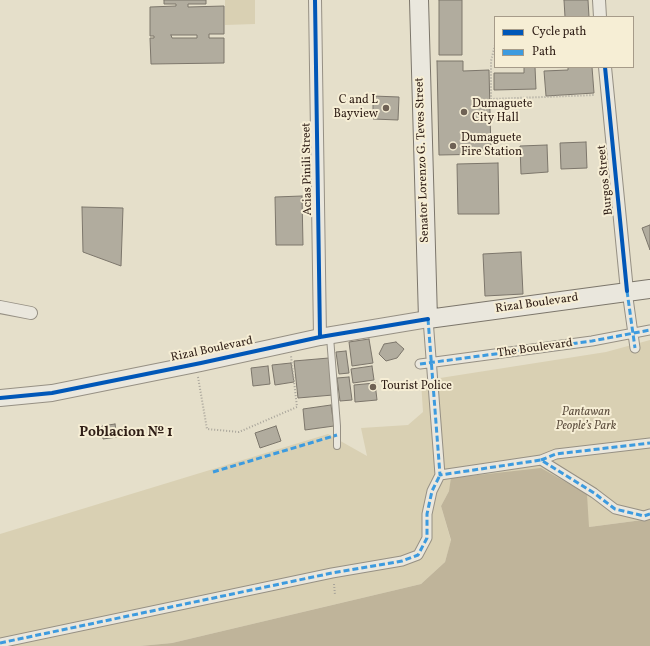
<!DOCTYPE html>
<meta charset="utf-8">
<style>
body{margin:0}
#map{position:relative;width:650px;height:646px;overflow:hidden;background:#e5dfca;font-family:Vollkorn,serif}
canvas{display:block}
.legend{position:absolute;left:494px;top:16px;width:140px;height:52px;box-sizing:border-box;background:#f6eed5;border:1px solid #a69b89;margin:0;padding:5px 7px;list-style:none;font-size:12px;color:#2f1e16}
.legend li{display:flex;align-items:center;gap:8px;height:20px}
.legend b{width:20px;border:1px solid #a69b89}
</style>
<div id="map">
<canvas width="650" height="646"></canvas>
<ul class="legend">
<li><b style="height:5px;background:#0057b8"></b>Cycle path</li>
<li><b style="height:5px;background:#3d9bdf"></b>Path</li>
</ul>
</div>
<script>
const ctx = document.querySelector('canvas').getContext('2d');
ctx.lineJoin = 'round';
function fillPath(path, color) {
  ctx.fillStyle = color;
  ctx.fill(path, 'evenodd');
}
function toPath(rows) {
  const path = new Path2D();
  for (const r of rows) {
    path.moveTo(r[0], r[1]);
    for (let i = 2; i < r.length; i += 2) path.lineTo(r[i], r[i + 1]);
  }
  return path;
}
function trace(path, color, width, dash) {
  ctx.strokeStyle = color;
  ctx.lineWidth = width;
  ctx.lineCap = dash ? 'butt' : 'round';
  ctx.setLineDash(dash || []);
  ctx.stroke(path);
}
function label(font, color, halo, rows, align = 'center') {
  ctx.font = font + ' Vollkorn,serif';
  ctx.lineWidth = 4;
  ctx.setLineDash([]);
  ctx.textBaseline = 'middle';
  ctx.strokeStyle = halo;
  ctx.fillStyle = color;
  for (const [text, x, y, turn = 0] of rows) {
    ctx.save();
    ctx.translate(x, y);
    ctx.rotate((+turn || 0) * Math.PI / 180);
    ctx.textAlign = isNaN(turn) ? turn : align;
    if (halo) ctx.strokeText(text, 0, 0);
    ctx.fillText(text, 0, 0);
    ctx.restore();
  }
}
const green = toPath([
 [225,0,255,0,255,24,225,25],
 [650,340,650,519,589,527,449,491,441,506,451,541,445,562,421,584,172,643,140,646,0,646,0,534,328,434,367,456,361,428,408,425,423,412,421,381,606,352]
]);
const water = toPath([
 [541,468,587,494,589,527,650,519,650,646,140,646,172,643,421,584,445,562,451,540,441,506,449,491,451,478]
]);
const building = toPath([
 [164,0,206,0,206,4,188,4,188,7,224,6,224,34,209,34,209,38,224,38,224,63,151,64,150,38,154,38,154,36,150,36,150,7,176,6,176,4,164,4,164,0],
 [171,35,197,35,197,38,172,38,171,35],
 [439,0,462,0,462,55,439,55,439,0],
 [564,0,588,0,589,17,565,17,564,0],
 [437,61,463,61,463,71,489,70,491,154,439,155,437,61],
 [524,67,535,67,536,89,494,90,494,73,524,73,524,67],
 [568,67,592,67,594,93,546,96,544,71,568,70,568,67],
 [373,96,399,97,398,120,373,119,373,96],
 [586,142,587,168,561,169,560,143,586,142],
 [547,145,548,172,521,174,520,146,547,145],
 [498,163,499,214,458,214,457,164,498,163],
 [302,196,303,245,276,245,275,197,302,196],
 [82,207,123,208,121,266,83,252,82,207],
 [650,225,650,250,642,228,650,225],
 [521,252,523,294,485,296,483,254,521,252],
 [369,339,373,363,352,366,349,342,369,339],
 [396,342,404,349,397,358,386,361,379,354,384,344,396,342],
 [346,351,349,373,339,374,336,352,346,351],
 [329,358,333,395,298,398,294,361,329,358],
 [291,363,294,382,275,385,272,365,291,363],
 [268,366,270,384,253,386,251,368,268,366],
 [372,366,374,380,353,383,351,369,372,366],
 [349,377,352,400,340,401,337,378,349,377],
 [375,383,377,400,355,402,354,385,375,383],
 [331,405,334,426,305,430,303,409,331,405],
 [115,424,117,437,103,439,102,426,115,424],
 [276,426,281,441,260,448,255,433,276,426]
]);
const path = toPath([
 [495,45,491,61,491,99,595,95],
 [198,377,207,429,239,432,297,407,291,356],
 [334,584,335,595]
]);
const service = toPath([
 [330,337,337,426,337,446]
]);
const pedestrian = toPath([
 [627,291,635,348],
 [428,319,440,475,541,460,594,493,615,509,644,516,650,514],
 [420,364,592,341,650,330],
 [541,460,556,454,650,443],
 [0,643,332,573,402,561,418,555,427,538,427,514,432,491,440,475]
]);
const minor = toPath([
 [315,0,320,337],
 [599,0,600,17],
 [605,67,627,291],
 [0,307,31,313]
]);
const tertiary = toPath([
 [0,398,52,393,201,363,320,337,428,319]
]);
const secondary = toPath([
 [419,0,428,319,650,289]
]);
const quiet = toPath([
 [627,291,635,348],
 [428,319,440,475,541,460,594,493,615,509,644,516,650,514],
 [420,364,592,341,650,330],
 [541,460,556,454,650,443],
 [213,472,337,435],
 [0,643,332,573,402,561,418,555,427,538,427,514,432,491,440,475]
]);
const cycleway = toPath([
 [315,0,320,337],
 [605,67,627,291],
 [0,398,52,393,201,363,320,337,428,319]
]);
const markers = [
 [386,108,4,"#6f6255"],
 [464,112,4,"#6f6255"],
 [453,146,4,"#6f6255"],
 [373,387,4,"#6f6255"]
];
const poiNames = [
 ["C and L",378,101,"right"],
 ["Bayview",378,115,"right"],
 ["Dumaguete",472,105],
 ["City Hall",472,119],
 ["Dumaguete",461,139],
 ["Fire Station",461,153],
 ["Tourist Police",381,387]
];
const streetNames = [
 ["Senator Lorenzo G. Teves Street",423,160,-92],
 ["Acias Pinili Street",308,169,-91],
 ["Burgos Street",606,180,-96],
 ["Rizal Boulevard",537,304,-8],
 ["The Boulevard",535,349,-8],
 ["Rizal Boulevard",212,350,-12]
];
const parkNames = [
 ["Pantawan",586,413],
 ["People’s Park",586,427]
];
const quarterNames = [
 ["Poblacion № 1",126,433]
];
fillPath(green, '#d9d0b3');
fillPath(water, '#bfb49a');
fillPath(building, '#b1ac9e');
trace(building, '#7c766b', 1);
trace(service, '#969084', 8);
trace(pedestrian, '#969084', 11);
trace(minor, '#969084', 14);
trace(tertiary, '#969084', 18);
trace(secondary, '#7c766b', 20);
trace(path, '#a8a49a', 2, [1, 2]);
trace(service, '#eae7dd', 6);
trace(pedestrian, '#eae7dd', 9);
trace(minor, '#eae7dd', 12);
trace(tertiary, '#eae7dd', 16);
trace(secondary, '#eae7dd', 18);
trace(quiet, '#3d9bdf', 3, [6, 3]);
trace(cycleway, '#0057b8', 4);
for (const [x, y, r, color] of markers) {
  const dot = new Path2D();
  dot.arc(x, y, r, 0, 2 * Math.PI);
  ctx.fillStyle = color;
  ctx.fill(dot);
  trace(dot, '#f6eed5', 1.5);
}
label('12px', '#2f1e16', '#f6eed5', poiNames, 'left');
label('12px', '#2f1e16', '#f6eed5', streetNames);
label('italic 12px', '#5f5040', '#f6eed5', parkNames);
label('bold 14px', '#2f1e16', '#f6eed5', quarterNames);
</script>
